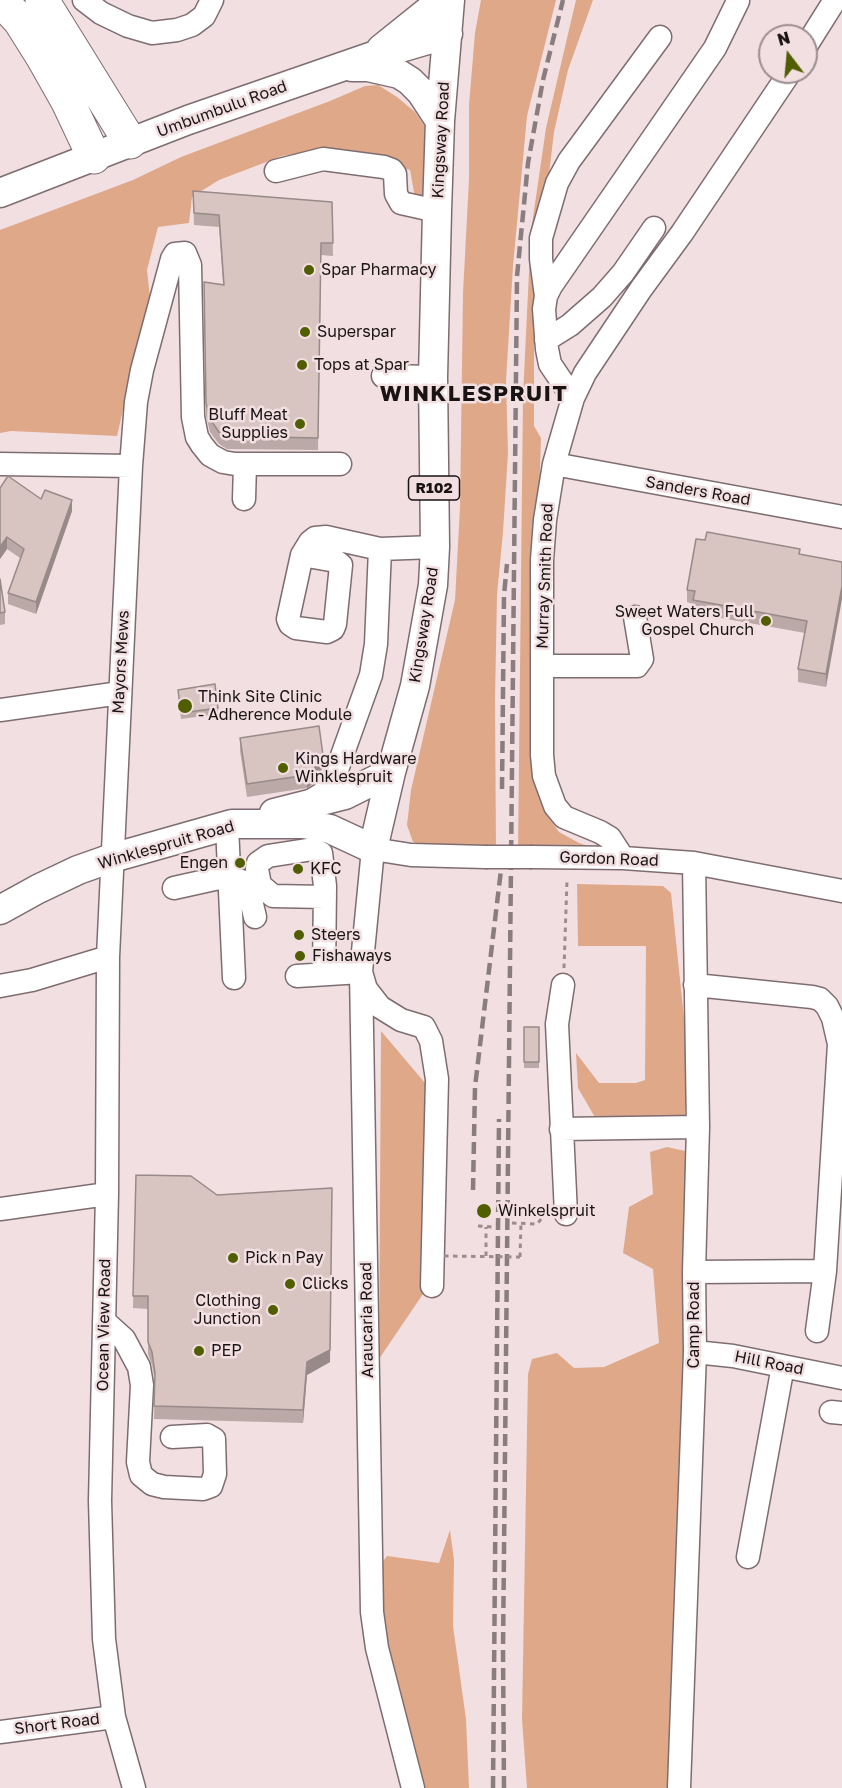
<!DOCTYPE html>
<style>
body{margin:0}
#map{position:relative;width:842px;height:1788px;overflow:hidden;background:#f2dfe2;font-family:"Golos Text",sans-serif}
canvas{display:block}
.north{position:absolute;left:758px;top:24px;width:60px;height:60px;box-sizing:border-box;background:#f2dfe2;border:2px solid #9b8d90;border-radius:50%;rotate:344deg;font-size:16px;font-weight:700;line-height:24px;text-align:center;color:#191314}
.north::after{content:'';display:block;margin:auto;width:21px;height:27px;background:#505e00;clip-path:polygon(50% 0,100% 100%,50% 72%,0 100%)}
</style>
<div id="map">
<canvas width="842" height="1788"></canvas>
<div class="north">N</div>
</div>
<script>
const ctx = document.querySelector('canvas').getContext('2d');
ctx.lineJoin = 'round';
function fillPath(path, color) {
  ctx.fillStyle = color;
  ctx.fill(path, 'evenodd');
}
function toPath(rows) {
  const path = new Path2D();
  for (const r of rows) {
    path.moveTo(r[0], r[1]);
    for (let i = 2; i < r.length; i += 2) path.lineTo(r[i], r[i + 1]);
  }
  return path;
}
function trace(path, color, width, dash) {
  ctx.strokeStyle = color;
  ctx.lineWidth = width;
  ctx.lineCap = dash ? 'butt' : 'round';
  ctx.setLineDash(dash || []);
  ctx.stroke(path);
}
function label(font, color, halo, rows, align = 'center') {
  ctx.font = font + ' "Golos Text",sans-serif';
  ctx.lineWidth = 5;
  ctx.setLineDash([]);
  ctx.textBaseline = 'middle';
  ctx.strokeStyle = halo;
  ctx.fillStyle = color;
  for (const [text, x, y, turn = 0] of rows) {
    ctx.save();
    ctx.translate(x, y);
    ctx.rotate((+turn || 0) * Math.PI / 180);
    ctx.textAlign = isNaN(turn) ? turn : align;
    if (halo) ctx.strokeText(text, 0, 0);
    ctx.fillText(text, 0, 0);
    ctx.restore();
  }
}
const green = toPath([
 [481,0,556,0,527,116,513,266,506,381,508,453,503,532,497,595,495,699,496,852,428,850,413,842,407,825,411,790,455,600,460,508,463,293,469,179,469,105,475,33],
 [576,0,593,0,568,70,554,132,537,276,534,337,534,426,541,438,536,597,537,781,548,817,559,832,579,843,595,848,518,853,523,396,531,231,546,128],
 [378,85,397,97,415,112,428,131,429,205,416,203,410,170,376,159,326,149,282,156,219,180,192,197,189,223,158,227,147,270,151,307,131,375,117,436,11,431,0,433,0,230,133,180,181,157,330,101,365,86],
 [577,884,663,886,671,893,688,1057,685,1117,596,1119,578,1088,576,1053,599,1083,636,1083,645,1080,646,946,578,946],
 [381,1031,425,1083,431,1109,425,1291,379,1359],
 [667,1147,690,1152,686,1357,672,1788,527,1788,522,1719,528,1374,532,1359,557,1353,574,1368,604,1367,659,1343,653,1269,623,1253,629,1207,653,1194,650,1152],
 [450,1530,454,1560,453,1626,466,1719,469,1788,419,1788,383,1636,381,1564,387,1556,439,1563]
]);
const path = toPath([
 [564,968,567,880],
 [512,1223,537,1224,547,1212],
 [478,1226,493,1227],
 [486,1256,486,1227],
 [520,1257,521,1223]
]);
const minor = toPath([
 [84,0,101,13,128,26,152,33,177,30,192,25,204,16,212,0],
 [806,46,835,0],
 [276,171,323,159,384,167,392,170,395,174,396,194,401,203,437,211],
 [546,296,541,259,541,238,557,183,569,161,660,37],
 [546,340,570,325,602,297,623,273,654,228],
 [383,376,433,377],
 [573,398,550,364,547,349,544,309,546,296,551,286,715,48,738,1],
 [0,464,131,466],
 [554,464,842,517],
 [244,499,245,465],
 [302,555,336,561,341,565,335,624,333,629,327,632,296,628,290,624,288,619,302,555,310,542,315,538,326,537,380,549,435,547],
 [542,666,637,666,642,659,635,617],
 [0,710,120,693],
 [307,803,322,794,334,778,371,675,376,644,380,549],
 [227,826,234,978],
 [532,857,623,858,694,863,842,891],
 [623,858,610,838,600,832,564,817,555,806,544,776,542,755,542,560,545,520,554,464,573,398,585,373,641,289,682,233,790,72],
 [236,879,247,883,255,917],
 [174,888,228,876],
 [324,974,325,886,321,853,313,849,268,856,258,863,257,869,260,885,273,896,325,897],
 [297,976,361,972,366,989,380,1007,401,1020,424,1027,431,1041,437,1079,432,1286],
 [563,985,557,1024,566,1214],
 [695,985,812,997,820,999,827,1006,833,1018,839,1044,825,1271,817,1331],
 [0,986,32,980,108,957],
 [561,1129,698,1127],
 [0,1209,107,1194],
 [694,1272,825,1271],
 [104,1321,124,1339,139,1367,142,1385,138,1462,141,1475,152,1484,164,1487,203,1489,211,1486,215,1474,214,1439,207,1435,172,1437],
 [695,1352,733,1356,842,1378],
 [831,1412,842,1413],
 [748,1557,783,1366],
 [0,1732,114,1717],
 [134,1788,114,1717,104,1639,100,1501,107,1194,108,957,131,466,136,402,142,370,172,259,175,254,185,253,190,265,193,417,197,437,202,445,210,455,223,462,235,464,340,464],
 [413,1788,377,1648,372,1612,361,972,373,849,411,855,485,857],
 [679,1788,695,1352,694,1272,698,1127,694,863]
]);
const major = toPath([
 [381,49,442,0],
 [352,67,368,67,399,74,410,81,421,92,440,121],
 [0,193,188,120,373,56,448,34],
 [274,813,345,795,391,772],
 [0,910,38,889,78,870,112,858,232,824,304,824,330,829,373,849,391,772,415,686,433,585,435,547,433,377,437,211,440,121,450,0]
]);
const highway = toPath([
 [1,0,20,21,42,56,68,102,94,157],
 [42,0,130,142]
]);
const rail = toPath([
 [502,789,504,595,507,564],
 [473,1190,475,1087,501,870],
 [493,1788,499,1119],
 [504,1788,503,1650,517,276,528,163,543,80,563,0]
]);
const pathBridge = toPath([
 [444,1256,520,1257]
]);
const minorBridge = toPath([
 [485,857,532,857]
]);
const wall = toPath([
 [193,191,332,202,333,256,321,255,318,450,227,449,219,444,210,432,206,416,204,282,223,284,219,227,194,225],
 [0,488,41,499,72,511,36,614,8,604,8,593,20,558,7,549,0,559],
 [705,540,800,554,842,562,826,687,798,682,798,669,805,633,693,613,693,604,687,602,687,590],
 [0,579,5,612,5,624,0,625],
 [178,690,218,708,218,714,181,719],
 [240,738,323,767,313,784,307,788,247,797,240,751],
 [524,1027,539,1027,539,1068,524,1068],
 [136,1175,330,1362,307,1375,303,1423,154,1419,155,1382,152,1365,148,1354,148,1309,133,1308]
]);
const shadedWall = toPath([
 [72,500,72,511,36,614,36,602],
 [7,537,7,549,0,559,0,547],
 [842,586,842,599,826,687,826,674],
 [323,755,323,767,313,784,307,788,307,775],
 [332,1188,330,1362,307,1375,303,1423,303,1410,307,1362]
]);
const building = toPath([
 [193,191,332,202,333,243,321,243,318,438,227,436,219,432,210,419,206,403,204,282,224,285,219,215,194,213,193,191],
 [8,476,41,499,45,490,72,500,36,602,8,593,24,549,7,537,0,547,0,488,8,476],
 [707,532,800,549,799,554,842,562,842,586,826,674,798,669,807,621,693,600,695,591,687,590,696,539,705,540,707,532],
 [0,579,5,612,0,613,0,579],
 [215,684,218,708,181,713,178,690,215,684],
 [319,726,323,755,313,771,307,775,247,784,240,738,319,726],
 [524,1027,539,1027,539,1062,524,1062,524,1027],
 [136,1175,191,1176,217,1195,332,1188,330,1350,307,1362,303,1410,154,1406,155,1373,152,1352,148,1342,148,1296,133,1296,136,1175]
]);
const markers = [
 [309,270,6,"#505e00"],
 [305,332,6,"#505e00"],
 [302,365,6,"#505e00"],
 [300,424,6,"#505e00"],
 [766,621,6,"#505e00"],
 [185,706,8,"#505e00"],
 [283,768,6,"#505e00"],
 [240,863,6,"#505e00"],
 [298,869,6,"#505e00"],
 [299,935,6,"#505e00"],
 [300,956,6,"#505e00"],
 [484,1211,8,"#505e00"],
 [233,1258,6,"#505e00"],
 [290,1284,6,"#505e00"],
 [273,1310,6,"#505e00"],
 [199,1351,6,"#505e00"]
];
const shields = [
 [434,488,51]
];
const shieldNames = [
 ["R102",434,488]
];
const streetNames = [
 ["Umbumbulu Road",222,109,-20],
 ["Kingsway Road",441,140,-87],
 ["Sanders Road",698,491,10],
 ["Murray Smith Road",545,576,-88],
 ["Kingsway Road",424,625,-81],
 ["Mayors Mews",121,662,-87],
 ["Winklespruit Road",166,845,-16],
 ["Gordon Road",609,859,2],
 ["Araucaria Road",367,1320,-91],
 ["Ocean View Road",104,1325,-89],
 ["Camp Road",694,1325,-90],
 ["Hill Road",769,1363,11],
 ["Short Road",57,1724,-7]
];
const poiNames = [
 ["Spar Pharmacy",321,270],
 ["Superspar",317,332],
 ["Tops at Spar",314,365],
 ["Bluff Meat",288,415,"right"],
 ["Supplies",288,433,"right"],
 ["Sweet Waters Full",754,612,"right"],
 ["Gospel Church",754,630,"right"],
 ["Think Site Clinic",198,697],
 ["- Adherence Module",198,715],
 ["Kings Hardware",295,759],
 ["Winklespruit",295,777],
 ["Engen",228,863,"right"],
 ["KFC",310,869],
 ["Steers",311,935],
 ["Fishaways",312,956],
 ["Winkelspruit",498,1211],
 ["Pick n Pay",245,1258],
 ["Clicks",302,1284],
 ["Clothing",261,1301,"right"],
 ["Junction",261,1319,"right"],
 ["PEP",211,1351]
];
const districtNames = [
 ["WINKLESPRUIT",474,394]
];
fillPath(green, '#dfa889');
trace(minor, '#7e6d70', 25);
trace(major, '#7e6d70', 31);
trace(highway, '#7e6d70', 35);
trace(path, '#9a8c8f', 3, [4.5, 4.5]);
trace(minor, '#fff', 22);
trace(major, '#fff', 28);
trace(highway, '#fff', 33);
trace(rail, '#897d7f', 4.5, [12, 6]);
trace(minorBridge, '#7e6d70', 25, []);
trace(pathBridge, '#9a8c8f', 3, [4.5, 4.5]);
trace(minorBridge, '#fff', 22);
fillPath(wall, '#baa9a7');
fillPath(shadedWall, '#978a88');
fillPath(building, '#d8c5c2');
trace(building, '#978a88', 1.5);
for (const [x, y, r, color] of markers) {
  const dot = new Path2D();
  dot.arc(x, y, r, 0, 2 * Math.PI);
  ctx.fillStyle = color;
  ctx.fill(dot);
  trace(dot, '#f2dfe2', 2);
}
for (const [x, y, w] of shields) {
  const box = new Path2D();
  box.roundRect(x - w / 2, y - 12, w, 24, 4.5);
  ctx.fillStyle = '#f2dfe2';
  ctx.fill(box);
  trace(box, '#191314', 1.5);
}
label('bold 15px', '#191314', null, shieldNames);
label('16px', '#191314', '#f2dfe2', streetNames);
label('16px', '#191314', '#f2dfe2', poiNames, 'left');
ctx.letterSpacing = '1.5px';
label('bold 22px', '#191314', '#f2dfe2', districtNames);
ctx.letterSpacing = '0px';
</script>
